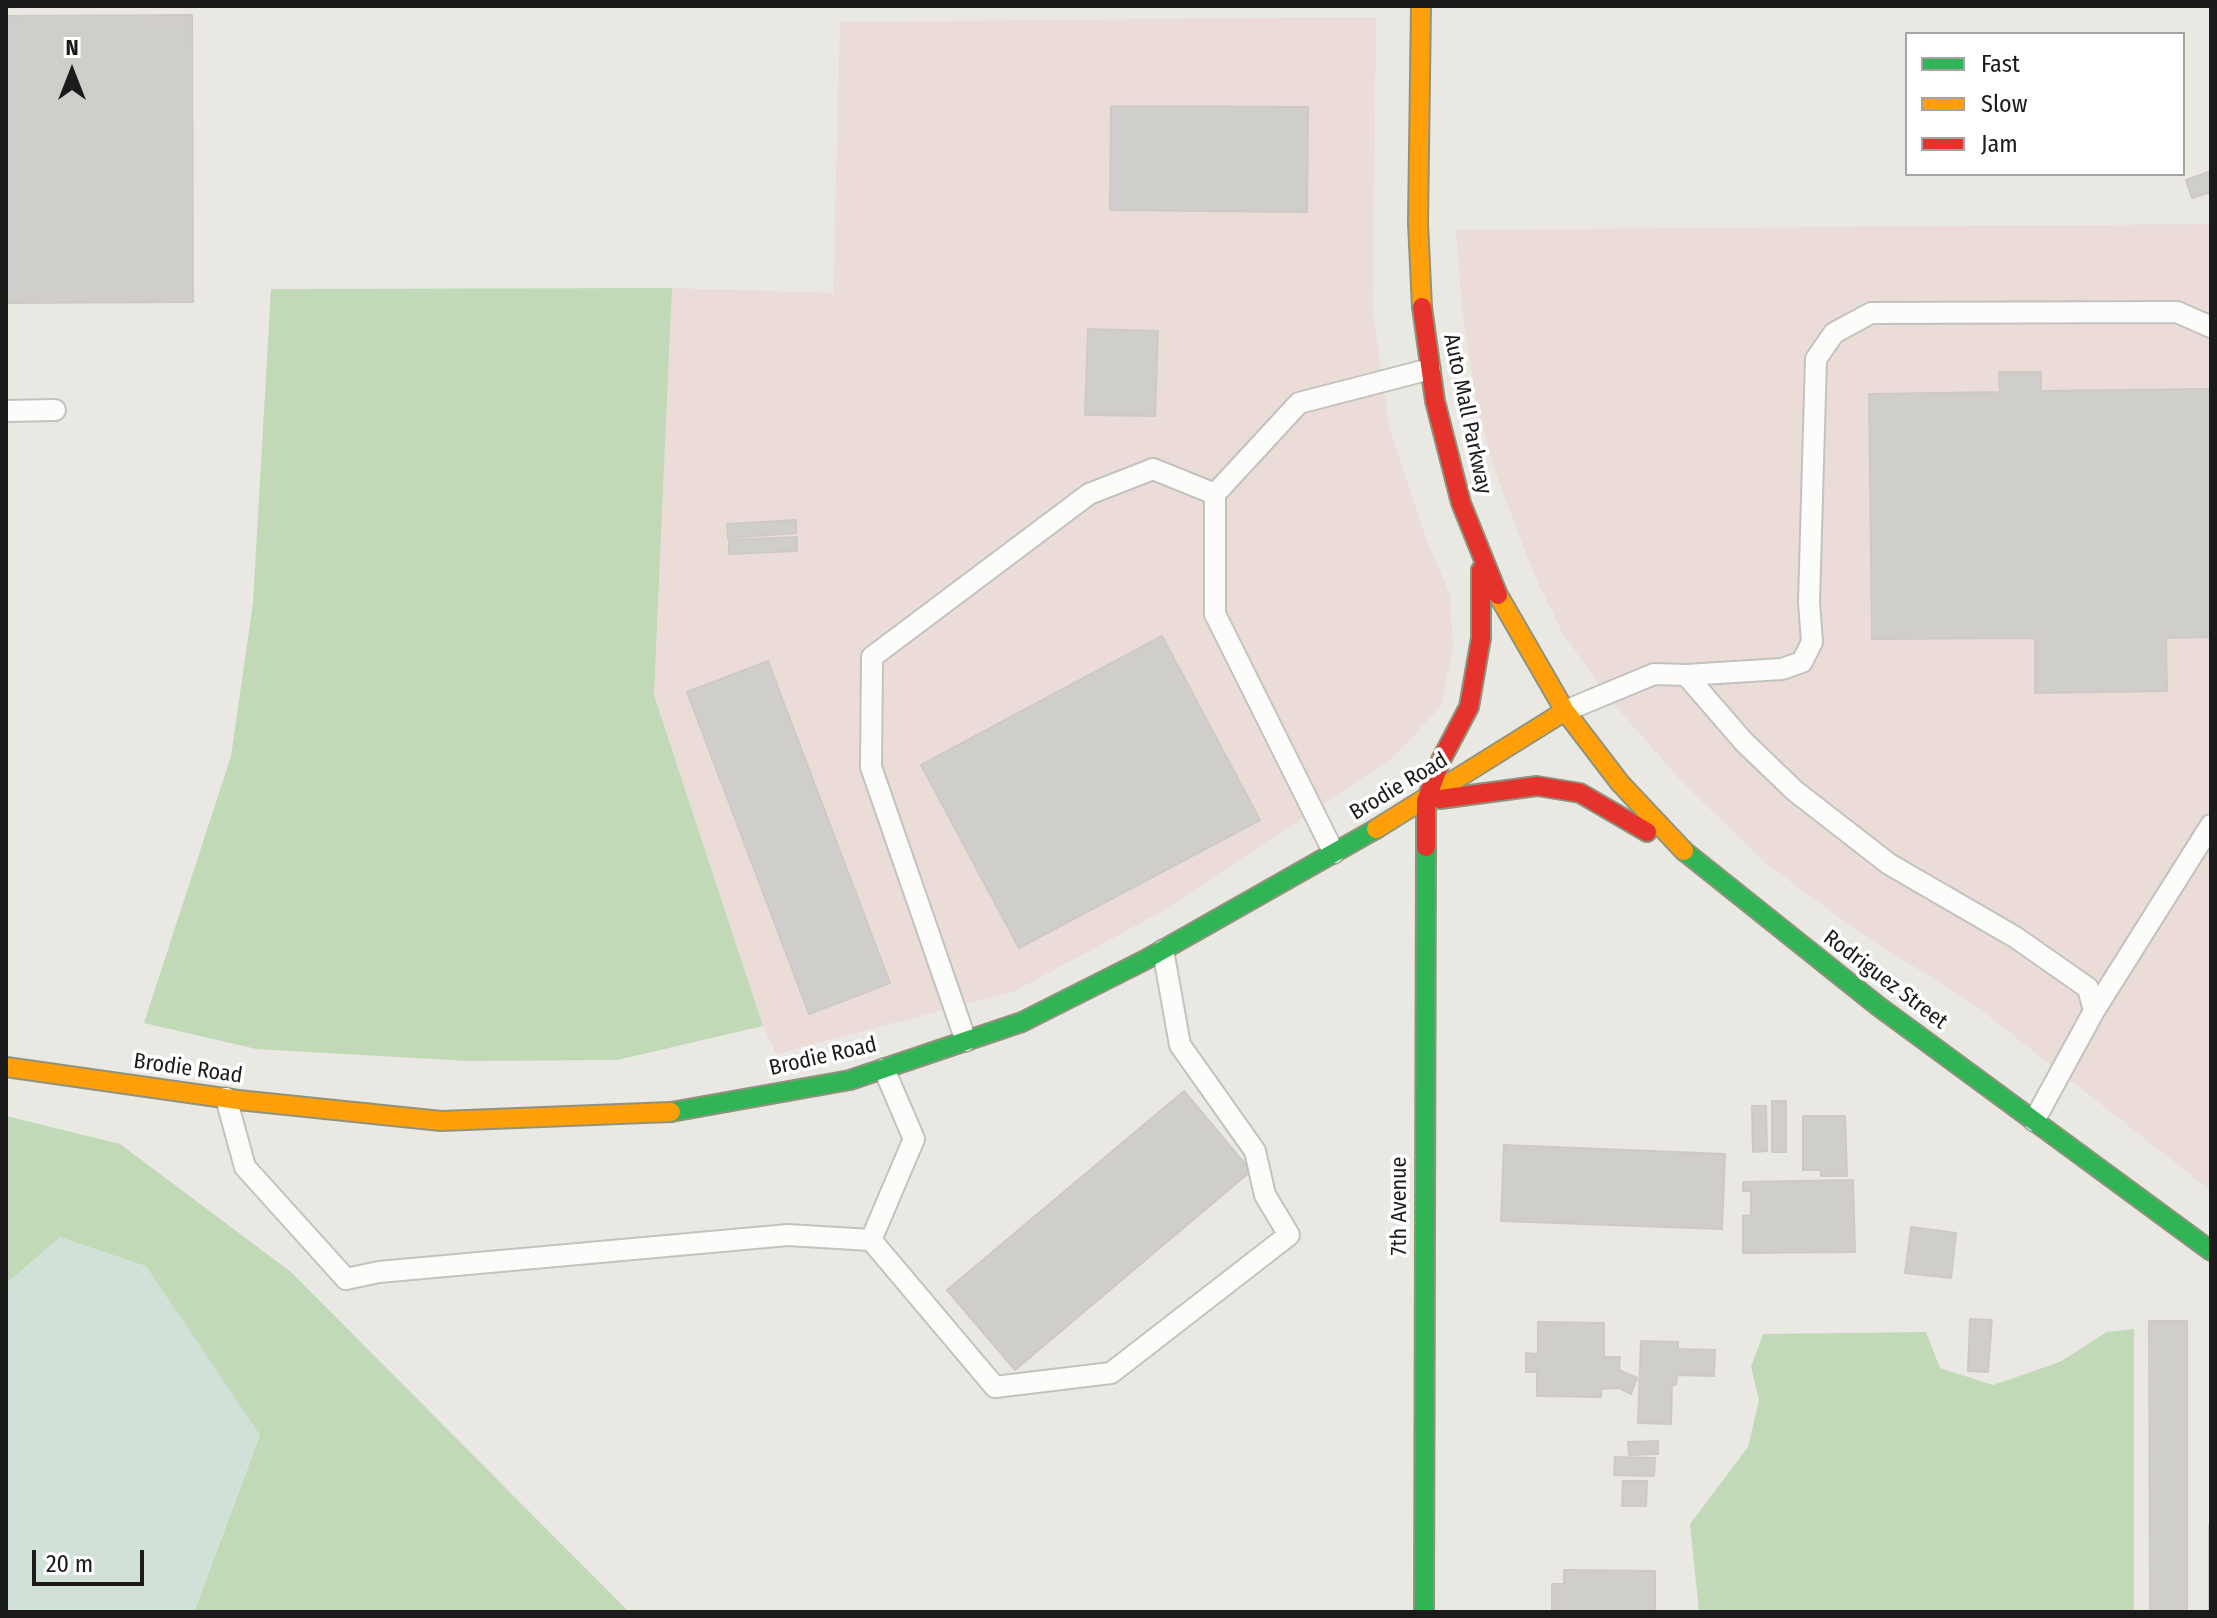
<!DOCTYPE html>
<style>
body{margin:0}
#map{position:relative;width:2217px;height:1618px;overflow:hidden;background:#eae8e3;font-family:"Fira Sans Condensed",sans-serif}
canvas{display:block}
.frame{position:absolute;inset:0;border:8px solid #1b1b1b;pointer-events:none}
.legend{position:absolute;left:1905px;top:32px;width:280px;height:144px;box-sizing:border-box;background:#fff;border:2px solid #a4a4a4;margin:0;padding:10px 14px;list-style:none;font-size:24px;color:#1b1b1b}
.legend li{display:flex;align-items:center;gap:16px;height:40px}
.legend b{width:40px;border:2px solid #a4a4a4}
.north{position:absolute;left:32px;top:32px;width:80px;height:80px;-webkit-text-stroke:6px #fff;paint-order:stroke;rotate:0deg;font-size:22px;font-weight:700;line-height:32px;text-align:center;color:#1b1b1b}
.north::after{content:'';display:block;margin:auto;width:28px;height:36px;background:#1b1b1b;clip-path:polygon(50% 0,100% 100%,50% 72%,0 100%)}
.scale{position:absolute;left:32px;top:1550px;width:112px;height:36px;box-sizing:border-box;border:4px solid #1b1b1b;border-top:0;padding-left:10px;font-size:24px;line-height:28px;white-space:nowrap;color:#1b1b1b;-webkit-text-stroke:6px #fff;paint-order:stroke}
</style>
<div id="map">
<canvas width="2217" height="1618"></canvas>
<div class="frame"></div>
<ul class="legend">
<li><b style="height:10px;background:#30b455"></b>Fast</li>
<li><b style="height:10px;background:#ff9f0a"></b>Slow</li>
<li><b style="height:10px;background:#e5322d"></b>Jam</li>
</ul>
<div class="north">N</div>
<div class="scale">20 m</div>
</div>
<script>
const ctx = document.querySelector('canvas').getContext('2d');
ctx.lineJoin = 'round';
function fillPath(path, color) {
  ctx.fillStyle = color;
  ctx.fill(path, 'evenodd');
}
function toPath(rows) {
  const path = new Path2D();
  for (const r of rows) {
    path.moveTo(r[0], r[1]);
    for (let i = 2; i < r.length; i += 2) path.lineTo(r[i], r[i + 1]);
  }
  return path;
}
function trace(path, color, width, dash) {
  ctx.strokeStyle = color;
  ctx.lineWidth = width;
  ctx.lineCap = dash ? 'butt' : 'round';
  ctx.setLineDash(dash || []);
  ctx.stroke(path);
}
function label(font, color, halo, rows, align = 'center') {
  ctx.font = font + ' "Fira Sans Condensed",sans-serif';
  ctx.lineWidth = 7;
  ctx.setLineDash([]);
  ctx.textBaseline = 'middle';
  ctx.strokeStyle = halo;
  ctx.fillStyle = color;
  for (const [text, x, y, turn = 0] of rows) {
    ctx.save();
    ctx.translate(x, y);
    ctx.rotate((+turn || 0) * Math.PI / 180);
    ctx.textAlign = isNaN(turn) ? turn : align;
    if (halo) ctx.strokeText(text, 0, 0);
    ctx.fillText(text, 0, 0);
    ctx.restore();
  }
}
const commercial = toPath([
 [1376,17,1373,312,1389,427,1426,539,1450,594,1453,649,1441,706,1393,758,1163,911,1015,991,776,1054,763,1026,654,695,672,288,833,293,840,22],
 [2211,224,2211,1191,1976,1006,1859,932,1768,865,1682,782,1608,698,1562,632,1533,572,1499,482,1478,412,1462,308,1456,230]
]);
const forest = toPath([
 [672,288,654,695,763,1026,617,1060,468,1061,256,1049,144,1023,231,756,253,603,271,289],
 [6,1116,120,1144,291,1272,629,1612,194,1612,260,1435,60,1237,6,1284],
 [2134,1329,2134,1612,1699,1612,1690,1524,1748,1447,1759,1400,1751,1367,1763,1334,1926,1332,1940,1368,1993,1385,2060,1362,2107,1332]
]);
const wetland = toPath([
 [60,1237,146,1266,260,1435,194,1612,6,1612,6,1284]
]);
const building = toPath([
 [192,15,193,302,6,303,6,16,192,15],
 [1111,106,1308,107,1307,212,1110,210,1111,106],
 [2211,171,2211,192,2192,198,2186,180,2211,171],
 [1088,329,1158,331,1155,416,1085,415,1088,329],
 [1999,372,2041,372,2041,391,2210,389,2211,637,2166,638,2167,691,2035,693,2035,638,1872,639,1869,394,2000,392,1999,372],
 [796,520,796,533,728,538,727,524,796,520],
 [797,537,797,551,729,554,729,540,797,537],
 [1162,636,1260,820,1019,948,921,765,1162,636],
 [768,661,890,983,809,1014,687,692,768,661],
 [1184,1091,1251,1171,1015,1370,947,1290,1184,1091],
 [1772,1101,1786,1101,1786,1152,1772,1152,1772,1101],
 [1752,1106,1766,1106,1767,1151,1753,1152,1752,1106],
 [1803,1116,1845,1116,1847,1176,1821,1176,1821,1170,1803,1170,1803,1116],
 [1504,1145,1725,1154,1722,1229,1501,1221,1504,1145],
 [1853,1180,1855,1252,1743,1253,1743,1216,1751,1215,1751,1191,1743,1191,1743,1182,1853,1180],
 [1911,1227,1956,1233,1951,1278,1905,1273,1911,1227],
 [1970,1319,1992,1320,1988,1372,1968,1371,1970,1319],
 [2149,1321,2187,1321,2187,1612,2150,1612,2149,1321],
 [1538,1322,1604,1323,1604,1357,1620,1357,1619,1370,1637,1378,1631,1394,1619,1388,1601,1389,1601,1397,1537,1396,1537,1372,1526,1372,1526,1353,1538,1354,1538,1322],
 [1641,1341,1678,1342,1678,1349,1715,1350,1714,1376,1677,1375,1676,1385,1672,1385,1671,1424,1638,1423,1641,1341],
 [1658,1441,1658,1454,1629,1455,1628,1442,1658,1441],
 [1615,1457,1655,1458,1654,1476,1614,1475,1615,1457],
 [1623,1481,1647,1481,1646,1506,1622,1506,1623,1481],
 [2209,1525,2211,1525,2211,1612,2209,1612,2209,1525],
 [1564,1570,1655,1571,1655,1612,1552,1612,1552,1584,1564,1584,1564,1570]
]);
const lane = toPath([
 [6,411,55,410],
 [1686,675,1782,669,1802,662,1812,642,1809,602,1816,359,1834,333,1871,313,2177,312,2211,327],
 [1565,711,1654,674,1686,675,1744,742,1795,791,1889,864,2015,937,2088,988,2094,1011,2034,1121],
 [1334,853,1215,614,1215,494,1299,403,1430,369],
 [2094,1011,2211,825],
 [966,1041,871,767,872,657,1089,494,1153,469,1215,494],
 [226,1098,245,1167,346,1279,379,1272,788,1235,871,1240,995,1387,1111,1373,1289,1235,1265,1195,1255,1151,1180,1045,1163,950],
 [871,1240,914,1139,884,1069]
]);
const fast = toPath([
 [1684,851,1878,1006,2211,1251],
 [671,1112,850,1080,1022,1022,1145,960,1376,829],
 [1424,1612,1426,847]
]);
const slow = toPath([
 [1421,6,1418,223,1422,307],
 [1498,595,1565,711,1620,783,1684,851],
 [1376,829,1565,711],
 [6,1067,238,1100,441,1121,671,1112]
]);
const jam = toPath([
 [1422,307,1435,401,1461,503,1498,595],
 [1440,799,1537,786,1580,793,1647,832],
 [1426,847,1426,801,1441,760,1469,707,1481,638,1481,570]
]);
const streetNames = [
 ["Auto Mall Parkway",1467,414,78],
 ["Brodie Road",1399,787,-31],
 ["Rodriguez Street",1885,980,37],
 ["Brodie Road",823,1057,-13],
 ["Brodie Road",188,1069,8],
 ["7th Avenue",1400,1206,-90]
];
fillPath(commercial, '#ecdcd8');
fillPath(forest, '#c2d9b8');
fillPath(wetland, '#d1e1d8');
fillPath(building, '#d0ceca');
trace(building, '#cdcac5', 2);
trace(lane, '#c2c2bf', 24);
trace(fast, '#90937c', 22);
trace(slow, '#90937c', 22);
trace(jam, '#90937c', 22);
trace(lane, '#fcfcfb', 20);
trace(fast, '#30b455', 18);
trace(slow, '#ff9f0a', 18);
trace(jam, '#e5322d', 18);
label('22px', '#1b1b1b', '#fff', streetNames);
</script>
